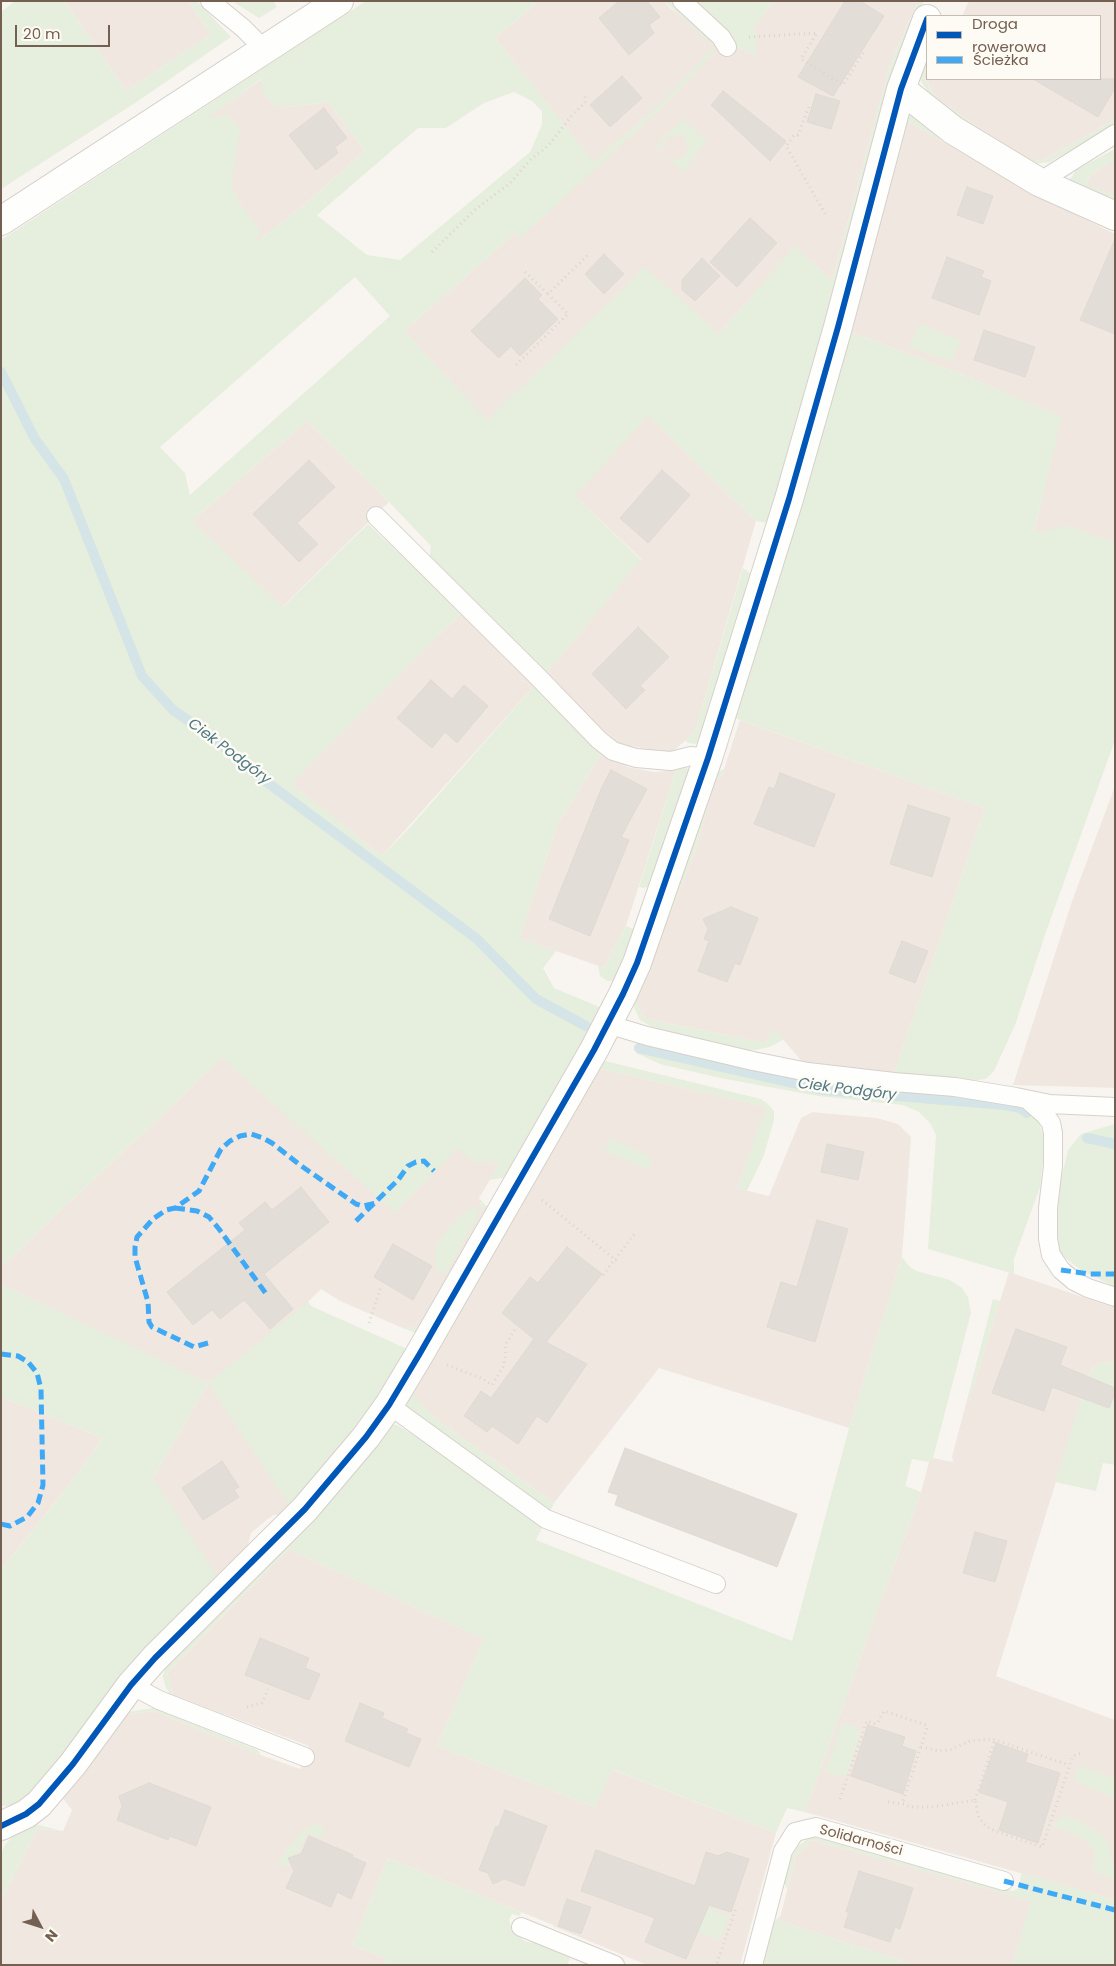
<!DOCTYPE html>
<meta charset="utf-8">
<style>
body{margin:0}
#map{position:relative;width:1116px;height:1966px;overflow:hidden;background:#f8f5f1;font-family:Poppins,sans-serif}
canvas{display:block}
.frame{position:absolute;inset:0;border:2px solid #746052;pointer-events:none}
.legend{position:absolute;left:926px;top:15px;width:175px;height:65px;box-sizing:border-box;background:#fefaf4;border:1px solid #c7bcb3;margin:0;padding:6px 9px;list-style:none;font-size:15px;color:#746052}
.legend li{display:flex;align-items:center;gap:10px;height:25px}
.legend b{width:25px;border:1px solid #c7bcb3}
.north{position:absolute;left:15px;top:1901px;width:50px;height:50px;-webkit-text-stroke:4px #fefaf4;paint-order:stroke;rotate:130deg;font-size:14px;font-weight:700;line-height:20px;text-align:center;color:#746052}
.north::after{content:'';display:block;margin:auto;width:18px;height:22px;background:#746052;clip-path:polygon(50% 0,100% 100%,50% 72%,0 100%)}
.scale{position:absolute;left:15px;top:25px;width:95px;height:22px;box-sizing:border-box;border:2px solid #746052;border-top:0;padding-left:6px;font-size:15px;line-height:18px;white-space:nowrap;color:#746052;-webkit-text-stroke:4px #fefaf4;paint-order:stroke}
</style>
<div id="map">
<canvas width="1116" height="1966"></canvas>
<div class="frame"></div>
<ul class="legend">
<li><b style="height:6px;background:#0057b8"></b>Droga rowerowa</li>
<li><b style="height:6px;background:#3fa9f5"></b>Ścieżka</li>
</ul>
<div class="north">N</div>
<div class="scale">20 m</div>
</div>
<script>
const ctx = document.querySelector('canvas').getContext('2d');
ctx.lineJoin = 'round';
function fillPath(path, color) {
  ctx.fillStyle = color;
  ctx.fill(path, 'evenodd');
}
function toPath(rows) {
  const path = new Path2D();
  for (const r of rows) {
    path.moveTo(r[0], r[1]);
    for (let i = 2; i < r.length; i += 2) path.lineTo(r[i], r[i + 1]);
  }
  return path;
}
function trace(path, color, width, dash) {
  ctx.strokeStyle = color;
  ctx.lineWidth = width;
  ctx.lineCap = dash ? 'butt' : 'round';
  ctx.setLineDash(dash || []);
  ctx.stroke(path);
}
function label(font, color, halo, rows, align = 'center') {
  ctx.font = font + ' Poppins,sans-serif';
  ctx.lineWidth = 5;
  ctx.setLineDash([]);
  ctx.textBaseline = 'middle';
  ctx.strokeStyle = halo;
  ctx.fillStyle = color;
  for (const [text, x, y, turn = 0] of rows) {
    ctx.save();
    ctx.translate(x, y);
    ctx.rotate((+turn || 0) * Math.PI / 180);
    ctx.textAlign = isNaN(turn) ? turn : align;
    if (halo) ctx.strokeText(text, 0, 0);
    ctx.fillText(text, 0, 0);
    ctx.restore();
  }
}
const residential = toPath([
 [64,1,188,1,211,34,126,91],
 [533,1,664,1,670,8,727,47,739,48,756,56,756,34,751,32,773,1,918,1,890,65,832,281,795,247,648,415,756,521,695,732,671,753,618,744,545,675,641,559,575,496,482,416,404,331,594,163,495,38,535,4],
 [969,1,1115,1,1115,119,1042,161,1023,158,936,98,924,77,927,72,927,79,1100,79,1100,16,962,16],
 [262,79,289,107,328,102,365,151,299,209,255,244,241,205,231,185,207,118],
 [905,120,1038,196,1115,234,1115,579,1030,548,1061,417,966,376,848,331],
 [1115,159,1115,197,1086,184,1090,175],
 [307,421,389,502,192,696,192,521],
 [462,612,536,684,382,856,291,784],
 [740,720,985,808,894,1074,805,1065,774,1029,765,1043,646,1019,638,1007,638,993,695,852,714,783,722,775],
 [603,751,628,767,654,772,676,770,626,926,604,968,519,938,558,824],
 [1115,786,1115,1088,1013,1085,1072,901],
 [222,1058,500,1163,479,1198,483,1212,423,1325,405,1329,340,1301,321,1289,308,1302,311,1306,290,1507,280,1515,274,1515,269,1518,251,1533,247,1549,147,1643,153,1478,208,1384,1,1284,1,1267],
 [597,1068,767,1107,737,1188,769,1196,801,1118,812,1112,877,1118,898,1124,911,1137,902,1257,849,1428,659,1368,554,1503,437,1420,410,1393],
 [1009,1272,1115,1308,1115,1363,1103,1362,1095,1366,1090,1372,996,1676,1115,1720,1115,1900,805,1812,869,1633,921,1492,929,1462,933,1458,953,1462,952,1456,967,1400,969,1400],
 [1,1397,103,1438,73,1480,1,1570],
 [289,1549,484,1639,437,1746,595,1807,611,1769,776,1833,740,1965,647,1965,553,1926,553,1925,388,1858,352,1945,386,1958,383,1965,1,1965,1,1900,37,1829,63,1831,72,1810,61,1796,126,1715,154,1711,261,1755,300,1769,309,1746,173,1695,167,1673],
 [812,1840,1032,1901,1013,1965,915,1965,779,1921,796,1856]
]);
const green = toPath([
 [15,1,64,1,126,91,211,34,188,1,197,1,231,37,135,103,1,189,1,12],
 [232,1,273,1,277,7,259,18],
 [366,1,533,1,535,4,495,38,594,162,663,101,714,46,664,1,674,1,712,37,718,46,714,46,711,56,665,105,520,238,515,233,404,331,487,420,645,267,719,334,795,246,832,281,890,65,918,1,924,1,908,41,773,524,756,521,648,416,575,496,641,560,545,675,430,556,431,546,389,502,307,421,192,521,283,607,368,524,462,612,292,784,382,856,412,825,536,684,603,751,558,824,519,938,556,951,543,968,554,988,602,1008,509,1177,489,1180,500,1163,472,1161,458,1148,395,1213,222,1058,1,1267,1,240],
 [261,79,264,95,274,106,289,107,328,102,365,151,299,209,256,243,260,230,241,205,231,185,240,128,227,115,208,118],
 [514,92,532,101,542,111,542,125,530,152,400,260,367,255,317,215,418,128,446,128,484,103],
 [355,277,390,316,190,495,185,473,160,447],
 [695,1,773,1,752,31,756,33,756,56,739,48,733,47,724,28],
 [927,43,927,72,924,78,936,98,1023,158,1042,161,1115,119,1115,126,1050,162,1033,164,1025,162,938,104,928,92,919,78],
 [910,112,938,133,940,140,905,120,848,331,966,376,1062,417,1034,530,1040,532,1069,526,1115,543,1115,740,1046,932,1015,1025,994,1071,986,1079,969,1081,894,1074,985,808,735,718,905,113],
 [683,119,707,141,683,172,670,159,678,160,685,156,689,148,684,137,676,135,668,137,663,144,664,153,656,144],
 [1115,149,1115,159,1090,175,1086,183,1115,197,1115,207,1072,184,1070,180,1076,170],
 [919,324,961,340,952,362,910,347],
 [743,568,754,576,702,741,695,744,688,743,685,740,695,732],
 [685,768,691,769,651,885,644,888,639,887,676,770],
 [724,769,722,775,714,783,695,852,665,927,662,925,713,774],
 [626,926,638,931,636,941,613,981,607,981,600,976,598,966,604,968],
 [638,993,638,1007,646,1019,765,1043,774,1028,784,1039,770,1047,756,1050,744,1050,652,1027,640,1020,634,1007,635,995],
 [638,1043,933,1092,1021,1104,1037,1117,1045,1141,1040,1187,1014,1259,1014,1274,928,1249,936,1135,930,1123,919,1112,903,1105,818,1096,720,1078,660,1064,636,1053],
 [601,1060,761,1099,768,1104,774,1111,774,1120,764,1155,747,1191,737,1188,766,1107,597,1068],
 [1115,1124,1115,1287,1081,1270,1061,1255,1056,1241,1060,1184,1068,1150,1081,1134],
 [610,1138,653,1158,647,1170,605,1150],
 [479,1198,487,1207,488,1214,422,1332,414,1332,405,1329,423,1324,483,1212],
 [476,1206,479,1214,445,1275,437,1271,434,1258,438,1242,449,1227,464,1212],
 [902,1257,909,1266,916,1271,950,1280,962,1288,968,1297,971,1313,933,1458,929,1462,912,1459,905,1486,921,1492,869,1633,805,1812,787,1808,776,1833,612,1769,595,1807,437,1746,484,1639,289,1549,167,1673,173,1695,169,1693,165,1685,163,1676,166,1665,391,1424,397,1425,466,1468,542,1528,536,1540,792,1641,849,1428],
 [1,1284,208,1383,308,1302,311,1306,405,1348,408,1353,389,1390,290,1506,208,1384,153,1478,217,1576,244,1551,121,1686,20,1805,5,1806,1,1805,1,1570,73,1480,103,1438,1,1397],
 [993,1299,1000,1301,969,1400,967,1400],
 [1103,1362,1115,1363,1115,1465,1103,1463,1096,1491,1055,1482,1090,1372,1095,1366],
 [411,1393,437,1420,554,1503,550,1512,471,1456,435,1427,430,1426,405,1408,402,1402],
 [153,1708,258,1750,261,1755,154,1711,126,1715,61,1796,121,1713],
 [842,1724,849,1724,861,1731,847,1775,843,1777,825,1772],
 [1079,1765,1115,1779,1115,1798,1074,1781],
 [1062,1815,1081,1822,1102,1834,1110,1846,1112,1864,1115,1866,1115,1879,1093,1871,1095,1857,1093,1850,1083,1838,1053,1826,1055,1822,1061,1818],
 [314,1820,325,1829,321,1838,307,1833,299,1851,294,1853,288,1867,278,1863,280,1857,284,1855,286,1848,294,1844,294,1839,298,1837,302,1831,308,1829,310,1826,314,1825],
 [31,1823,62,1831,37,1829,1,1900,1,1853,5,1845,15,1833],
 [816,1836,1002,1889,1013,1891,1023,1886,1020,1881,1021,1873,1115,1900,1115,1965,1013,1965,1031,1901,812,1840,796,1856,787,1889,784,1882,792,1856,798,1846,809,1838],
 [388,1858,521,1912,520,1916,512,1914,509,1920,512,1931,526,1942,537,1943,599,1965,587,1965,570,1958,567,1965,383,1965,386,1958,352,1945],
 [687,1900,729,1916,720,1940,676,1923],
 [780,1916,779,1921,915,1965,761,1965,770,1929,775,1921]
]);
const stream = toPath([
 [1,372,35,439,64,479,142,676,173,710,211,736,252,771,477,939,536,999,586,1026],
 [639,1048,824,1090,1005,1105,1020,1108,1027,1113],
 [1087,1138,1115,1144]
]);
const building = toPath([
 [619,1,647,1,660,17,649,25,654,33,629,55,599,18,619,1],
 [845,1,860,1,884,16,833,96,798,77,845,1],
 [622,76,642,98,610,127,590,105,622,76],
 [1033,79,1115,79,1115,88,1098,117,1033,79],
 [723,91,786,141,770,161,711,105,723,91],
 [816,94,840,101,831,129,807,122,816,94],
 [324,108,347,138,335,147,338,153,316,170,289,135,324,108],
 [967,187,993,196,983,224,957,215,967,187],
 [750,218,777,243,737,287,710,262,750,218],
 [1115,239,1115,334,1080,320,1115,239],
 [604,254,624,274,604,294,585,274,604,254],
 [947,257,984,271,981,277,991,281,979,315,932,298,947,257],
 [702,258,720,276,695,301,682,290,682,280,702,258],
 [525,278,542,295,538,299,558,319,520,356,511,346,499,358,471,331,525,278],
 [984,330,1035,347,1025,377,974,360,984,330],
 [309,460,335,487,297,523,318,544,299,562,253,514,309,460],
 [662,470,690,495,648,543,620,518,662,470],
 [638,627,669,657,640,686,645,690,626,709,592,674,638,627],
 [431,680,452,699,464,685,488,706,457,743,445,732,432,748,397,718,431,680],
 [611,770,647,789,621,837,629,840,590,936,549,919,602,787,611,770],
 [780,773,835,794,814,847,754,824,769,787,774,789,780,773],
 [908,805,950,818,932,877,890,864,908,805],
 [731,907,758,918,740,965,735,963,727,982,698,971,709,941,704,939,708,929,703,919,731,907],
 [902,941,928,951,915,983,889,973,902,941],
 [827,1144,864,1152,858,1180,821,1172,827,1144],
 [301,1187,329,1222,264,1274,293,1309,270,1329,244,1300,220,1319,212,1310,193,1325,167,1292,245,1230,239,1223,265,1202,272,1210,301,1187],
 [817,1220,848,1229,815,1342,767,1327,781,1282,797,1287,817,1220],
 [393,1244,432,1266,413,1300,374,1277,393,1244],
 [567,1247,602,1274,546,1342,587,1364,547,1423,537,1416,518,1444,492,1426,487,1432,464,1416,481,1391,491,1398,534,1339,502,1313,530,1277,538,1283,567,1247],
 [1016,1329,1067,1347,1060,1365,1115,1388,1115,1393,1109,1408,1052,1387,1044,1411,992,1393,1016,1329],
 [625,1448,797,1514,777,1567,615,1505,618,1495,608,1492,625,1448],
 [222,1461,239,1487,234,1490,239,1497,203,1520,182,1488,222,1461],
 [975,1532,1007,1541,995,1582,963,1573,975,1532],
 [260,1638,309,1658,305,1668,320,1674,309,1700,245,1675,260,1638],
 [360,1703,384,1713,382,1718,408,1729,406,1733,421,1739,409,1767,345,1741,360,1703],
 [868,1725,905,1737,902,1746,916,1751,903,1794,851,1776,868,1725],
 [996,1743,1028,1754,1025,1762,1060,1773,1038,1843,999,1830,1008,1802,979,1792,996,1743],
 [149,1783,211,1807,196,1846,170,1836,168,1840,117,1820,122,1806,119,1796,149,1783],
 [505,1810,547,1826,524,1886,504,1879,493,1884,488,1873,479,1870,496,1826,498,1828,505,1810],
 [309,1836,353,1855,352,1857,366,1863,351,1899,337,1892,331,1907,286,1888,294,1871,288,1858,301,1854,309,1836],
 [596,1850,695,1886,706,1852,718,1856,727,1852,749,1859,731,1912,709,1905,686,1959,645,1942,655,1918,581,1891,596,1850],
 [859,1871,913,1888,900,1929,895,1927,890,1942,844,1927,849,1912,846,1912,859,1871],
 [567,1899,591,1907,581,1934,558,1926,567,1899]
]);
const path = toPath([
 [749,37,817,33,801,59,843,85,865,50],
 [809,107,798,135,794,135,786,146,827,217],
 [432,252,477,208,509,184,530,160,548,146,574,113,585,103,585,95],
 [525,272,548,294],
 [516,365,568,314,548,294,588,255],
 [542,1200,618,1262],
 [603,1275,635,1233],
 [369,1323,381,1287],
 [447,1365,483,1379,492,1385,503,1367,506,1354,505,1345,516,1328],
 [247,1707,262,1703,268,1689],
 [921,1747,939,1751,949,1750,970,1741,992,1739,1069,1765],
 [840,1799,867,1721,875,1724,878,1722,884,1711,926,1725,927,1728,902,1804],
 [975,1800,995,1739],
 [888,1802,904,1804,910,1807,932,1807,975,1800,979,1818,986,1826,995,1831,1042,1847,1073,1756,1082,1753],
 [717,1963,736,1908]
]);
const service = toPath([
 [210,1,243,28,265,50],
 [682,1,721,37,727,47],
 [1039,182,1115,134],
 [376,516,539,678,599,740,613,751,636,758,671,761,691,756,708,758],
 [607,1024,647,1036,753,1061,808,1072,894,1082,955,1087,1016,1097,1050,1104,1115,1107],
 [1029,1101,1045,1115,1051,1123,1053,1133,1053,1166,1048,1208,1048,1239,1051,1255,1061,1270,1074,1281,1088,1288,1115,1297],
 [389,1405,546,1519,716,1584],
 [131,1685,159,1700,305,1757],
 [521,1927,615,1965],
 [753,1965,783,1851,795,1832,816,1827,1004,1881]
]);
const minor = toPath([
 [901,89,953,130,1039,182,1115,216],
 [1,1826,26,1814,39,1804,73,1764,131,1685,155,1658,305,1509,366,1437,389,1405,419,1355,594,1050,623,994,637,963,708,758,789,499,838,327,901,89,927,19]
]);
const secondary = toPath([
 [1,221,339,1]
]);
const quiet = toPath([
 [175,1208,197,1211,209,1217,219,1229,267,1295],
 [356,1221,398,1180,408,1166,416,1162,424,1161,434,1171],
 [1061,1270,1090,1274,1115,1274],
 [208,1343,194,1347,152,1327,149,1322,148,1302,135,1257,135,1247,137,1237,153,1219,166,1210,175,1208,199,1191,221,1149,230,1141,240,1136,251,1134,263,1138,272,1143,300,1165,356,1204,363,1206,376,1203],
 [1,1354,18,1356,28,1362,37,1373,41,1389,43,1485,38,1503,27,1517,10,1526,1,1524],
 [1004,1881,1115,1910]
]);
const cycleway = toPath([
 [1,1826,26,1814,39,1804,73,1764,131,1685,155,1658,305,1509,366,1437,389,1405,419,1355,594,1050,623,994,637,963,708,758,789,499,838,327,901,89,927,19]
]);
const streetNames = [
 ["Solidarności",861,1841,15]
];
const waterNames = [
 ["Ciek Podgóry",229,752,37],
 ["Ciek Podgóry",847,1090,7]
];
fillPath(residential, '#f0e8e0');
fillPath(green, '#e6eedd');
trace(stream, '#d4e4e7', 10);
fillPath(building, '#e3ddd7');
trace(building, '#e0dad4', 1);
trace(service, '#d6d1cc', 20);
trace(minor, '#d6d1cc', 30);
trace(secondary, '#d6d1cb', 30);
trace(path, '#dad5d0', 3, [1, 4]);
trace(service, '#fefefd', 18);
trace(minor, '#fefefd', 28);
trace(secondary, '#fefefd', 28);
trace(quiet, '#3fa9f5', 5, [10, 5]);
trace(cycleway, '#0057b8', 6);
label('14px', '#746052', '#fefaf4', streetNames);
label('italic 15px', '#4e7985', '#fefaf4', waterNames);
</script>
